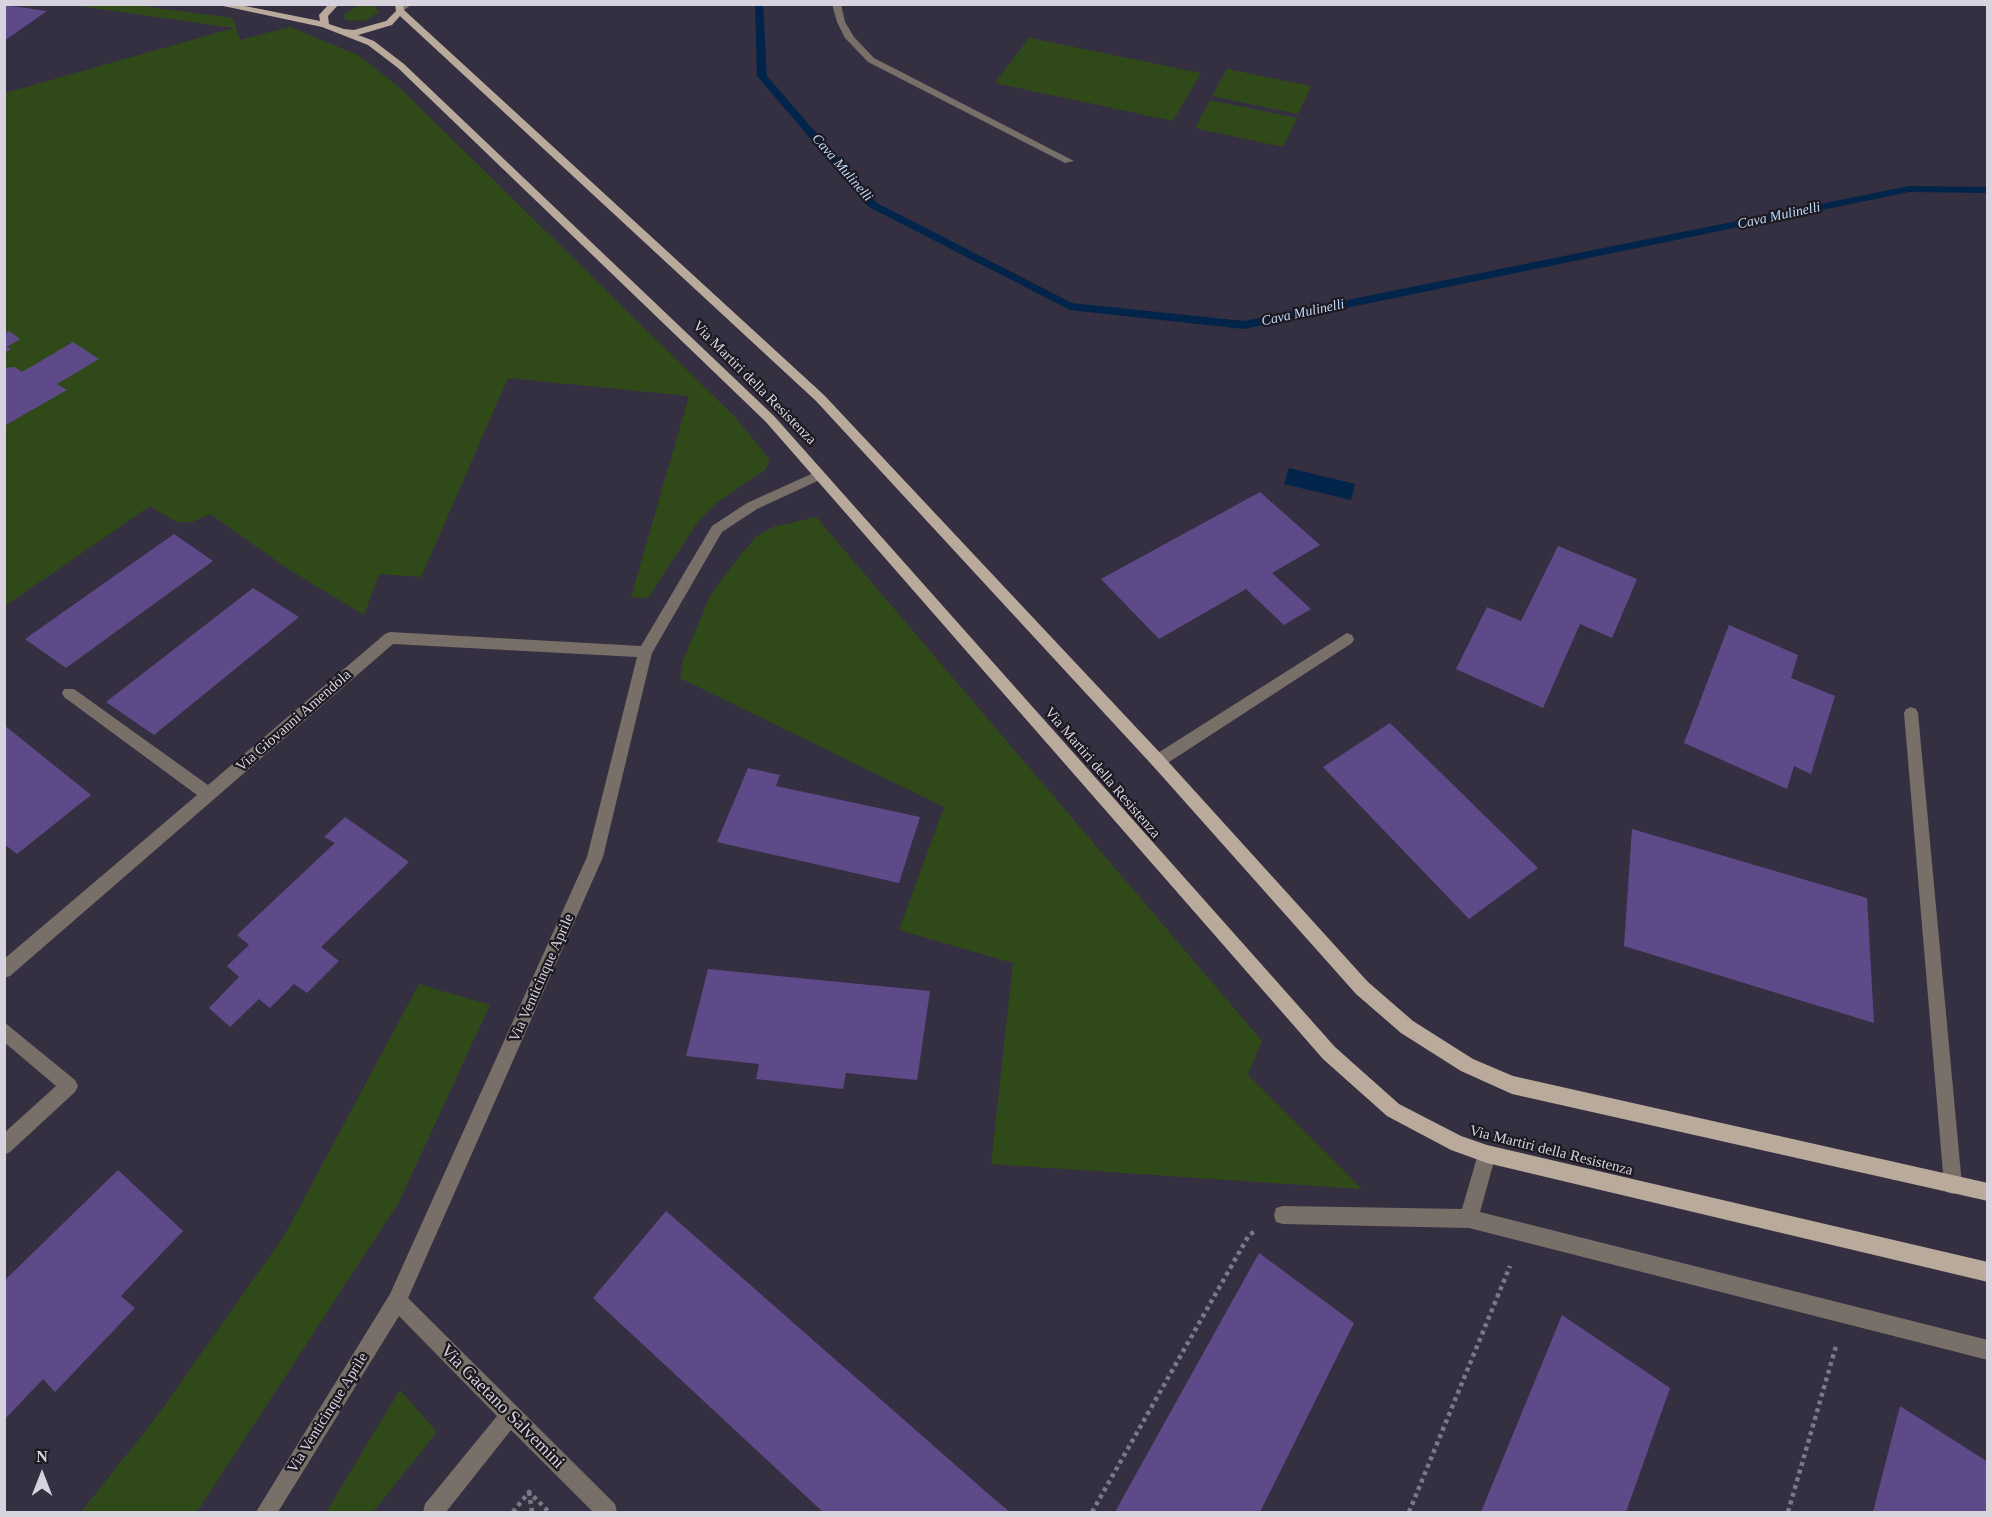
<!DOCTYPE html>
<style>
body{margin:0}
#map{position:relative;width:1992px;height:1517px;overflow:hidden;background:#353041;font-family:"Times New Roman",serif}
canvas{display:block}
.frame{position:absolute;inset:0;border:6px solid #d6d3de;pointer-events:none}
.north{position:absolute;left:12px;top:1445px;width:60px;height:60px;-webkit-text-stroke:4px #1c1921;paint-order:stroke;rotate:0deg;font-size:16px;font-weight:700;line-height:24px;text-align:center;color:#d6d3de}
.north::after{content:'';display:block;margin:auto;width:21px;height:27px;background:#d6d3de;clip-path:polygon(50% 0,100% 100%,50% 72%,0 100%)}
</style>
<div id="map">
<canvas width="1992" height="1517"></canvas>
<div class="frame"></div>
<div class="north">N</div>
</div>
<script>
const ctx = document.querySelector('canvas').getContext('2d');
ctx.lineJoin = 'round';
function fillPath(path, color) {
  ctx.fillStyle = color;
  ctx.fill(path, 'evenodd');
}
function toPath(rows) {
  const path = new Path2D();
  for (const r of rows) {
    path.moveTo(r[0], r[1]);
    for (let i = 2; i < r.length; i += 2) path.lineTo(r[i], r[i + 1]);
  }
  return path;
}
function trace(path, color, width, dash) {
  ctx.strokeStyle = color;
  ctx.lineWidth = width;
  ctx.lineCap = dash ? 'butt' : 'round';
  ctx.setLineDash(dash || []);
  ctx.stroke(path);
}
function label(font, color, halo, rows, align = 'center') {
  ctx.font = font + ' "Times New Roman",serif';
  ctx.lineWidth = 4.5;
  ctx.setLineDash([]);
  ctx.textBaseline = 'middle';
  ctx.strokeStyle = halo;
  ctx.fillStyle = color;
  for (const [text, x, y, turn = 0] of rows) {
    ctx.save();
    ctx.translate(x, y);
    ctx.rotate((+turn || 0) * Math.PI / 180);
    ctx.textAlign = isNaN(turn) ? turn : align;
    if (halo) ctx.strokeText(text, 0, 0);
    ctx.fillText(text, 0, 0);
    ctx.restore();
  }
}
const green = toPath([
 [84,5,135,5,233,18,240,40,290,27,360,56,401,89,736,418,770,460,766,469,715,504,697,523,648,598,631,597,689,396,508,378,421,577,379,574,364,615,288,569,210,514,192,522,176,522,150,506,5,606,5,93,234,28,79,6],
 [360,5,374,6,379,12,365,21,345,20,344,14],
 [1029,38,1030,38,1201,73,1173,121,995,83],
 [1227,69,1311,86,1298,114,1212,96],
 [1210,100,1297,118,1283,147,1195,128],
 [816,517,1262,1041,1248,1075,1362,1189,991,1164,1013,963,899,930,944,807,680,678,683,660,711,594,740,556,756,537,773,527],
 [419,984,490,1005,399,1202,197,1512,81,1512,155,1419,284,1236],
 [400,1390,437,1432,373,1512,326,1512]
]);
const water = toPath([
 [1289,468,1355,484,1351,500,1284,484]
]);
const stream = toPath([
 [755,4,763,4,767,76,877,203,1072,303,1244,321,1909,186,1988,187,1988,193,1909,192,1244,329,1070,310,869,207,757,76,755,4]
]);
const building = toPath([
 [4,5,47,11,4,41],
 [9,331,20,339,7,347,11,349,4,353,4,334],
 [73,342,99,359,57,384,67,390,4,426,4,368,15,367,22,372],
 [1260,492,1320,545,1272,573,1311,609,1284,625,1246,589,1159,639,1101,579],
 [174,534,213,561,66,668,25,639],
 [1558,546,1637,579,1612,638,1580,624,1543,708,1456,669,1487,607,1521,621],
 [253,588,299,617,154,735,106,702],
 [1729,625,1798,655,1791,678,1835,696,1811,774,1794,766,1787,789,1684,743],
 [1390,723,1538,868,1469,919,1323,767],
 [4,725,91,795,17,854,4,844],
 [748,768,780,775,776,786,920,817,899,883,717,842],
 [345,817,409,862,321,947,339,961,307,993,294,984,270,1008,259,999,230,1027,209,1008,239,977,227,966,249,945,237,935,335,843,324,837],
 [1632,829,1867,898,1874,1023,1624,946],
 [708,969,930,991,917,1080,846,1073,843,1089,756,1079,759,1064,686,1056],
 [118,1170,183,1231,121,1296,135,1308,55,1392,43,1379,4,1420,4,1281],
 [666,1211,993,1498,1010,1512,823,1512,593,1298],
 [1259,1253,1354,1323,1260,1512,1115,1512],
 [1562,1315,1670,1388,1626,1512,1481,1512],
 [1900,1406,1988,1462,1988,1512,1873,1512]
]);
const path = toPath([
 [529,1492,532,1512],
 [513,1512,529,1492,549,1512],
 [1092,1512,1249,1235,1254,1232],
 [1409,1512,1510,1266],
 [1788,1512,1836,1346]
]);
const minor = toPath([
 [401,4,412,4,403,11,397,11,396,9,401,4],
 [832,4,841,4,845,22,854,37,874,58,1074,161,1065,163,868,62,845,38,837,22,832,4],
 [820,470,824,472,824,478,757,509,722,532,652,653,603,857,408,1298,615,1504,617,1512,593,1512,511,1430,446,1512,423,1512,425,1504,497,1416,399,1316,278,1512,256,1512,390,1294,587,857,637,657,393,644,10,976,4,978,4,959,197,795,64,697,62,693,64,689,74,689,208,785,385,634,390,632,641,646,712,526,747,503,820,470],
 [1347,633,1352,635,1354,639,1352,643,1163,766,1158,767,1153,766,1150,761,1153,756,1347,633],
 [1911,707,1916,709,1918,713,1962,1185,1960,1192,1953,1194,1946,1192,1944,1185,1904,713,1906,709,1911,707],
 [4,1022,75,1080,78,1086,75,1092,10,1152,4,1155,4,1133,56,1086,4,1042,4,1022],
 [1487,1145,1493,1148,1496,1154,1480,1212,1988,1340,1988,1360,1469,1228,1283,1224,1276,1222,1274,1215,1276,1208,1283,1206,1462,1209,1478,1154,1481,1148,1487,1145]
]);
const major = toPath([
 [214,4,235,4,320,21,319,15,329,4,339,4,328,16,329,24,344,29,354,30,386,21,396,11,395,4,403,4,404,10,824,395,1163,756,1368,982,1413,1021,1473,1059,1513,1076,1988,1183,1988,1201,1512,1094,1461,1071,1401,1033,1356,994,1153,766,816,401,400,16,392,25,358,35,374,41,404,64,774,416,1335,1047,1399,1104,1461,1136,1487,1145,1988,1262,1988,1282,1487,1163,1451,1150,1387,1116,1323,1059,766,422,398,68,368,45,322,27,214,4]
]);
const farWaternames = [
 ["Cava Mulinelli",842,168,49],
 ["Cava Mulinelli",1779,216,-12],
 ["Cava Mulinelli",1303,313,-12]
];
const streetNames = [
 ["Via Martiri della Resistenza",754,383,45],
 ["Via Giovanni Amendola",294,721,-41],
 ["Via Martiri della Resistenza",1102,773,49],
 ["Via Venticinque Aprile",542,978,-66],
 ["Via Martiri della Resistenza",1551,1151,14],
 ["Via Venticinque Aprile",328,1413,-58]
];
const nearStreetnames = [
 ["Via Gaetano Salvemini",502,1407,45]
];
fillPath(green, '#304918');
fillPath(water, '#00244a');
fillPath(stream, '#00244a');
fillPath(building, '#5f4a89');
trace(path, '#7c7886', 4.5, [4, 4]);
fillPath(minor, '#776f68');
fillPath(major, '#b9aa9c');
label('italic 14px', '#c0dbfb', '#1c1921', farWaternames);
label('15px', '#d6d3de', '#1c1921', streetNames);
label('18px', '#d6d3de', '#1c1921', nearStreetnames);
</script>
